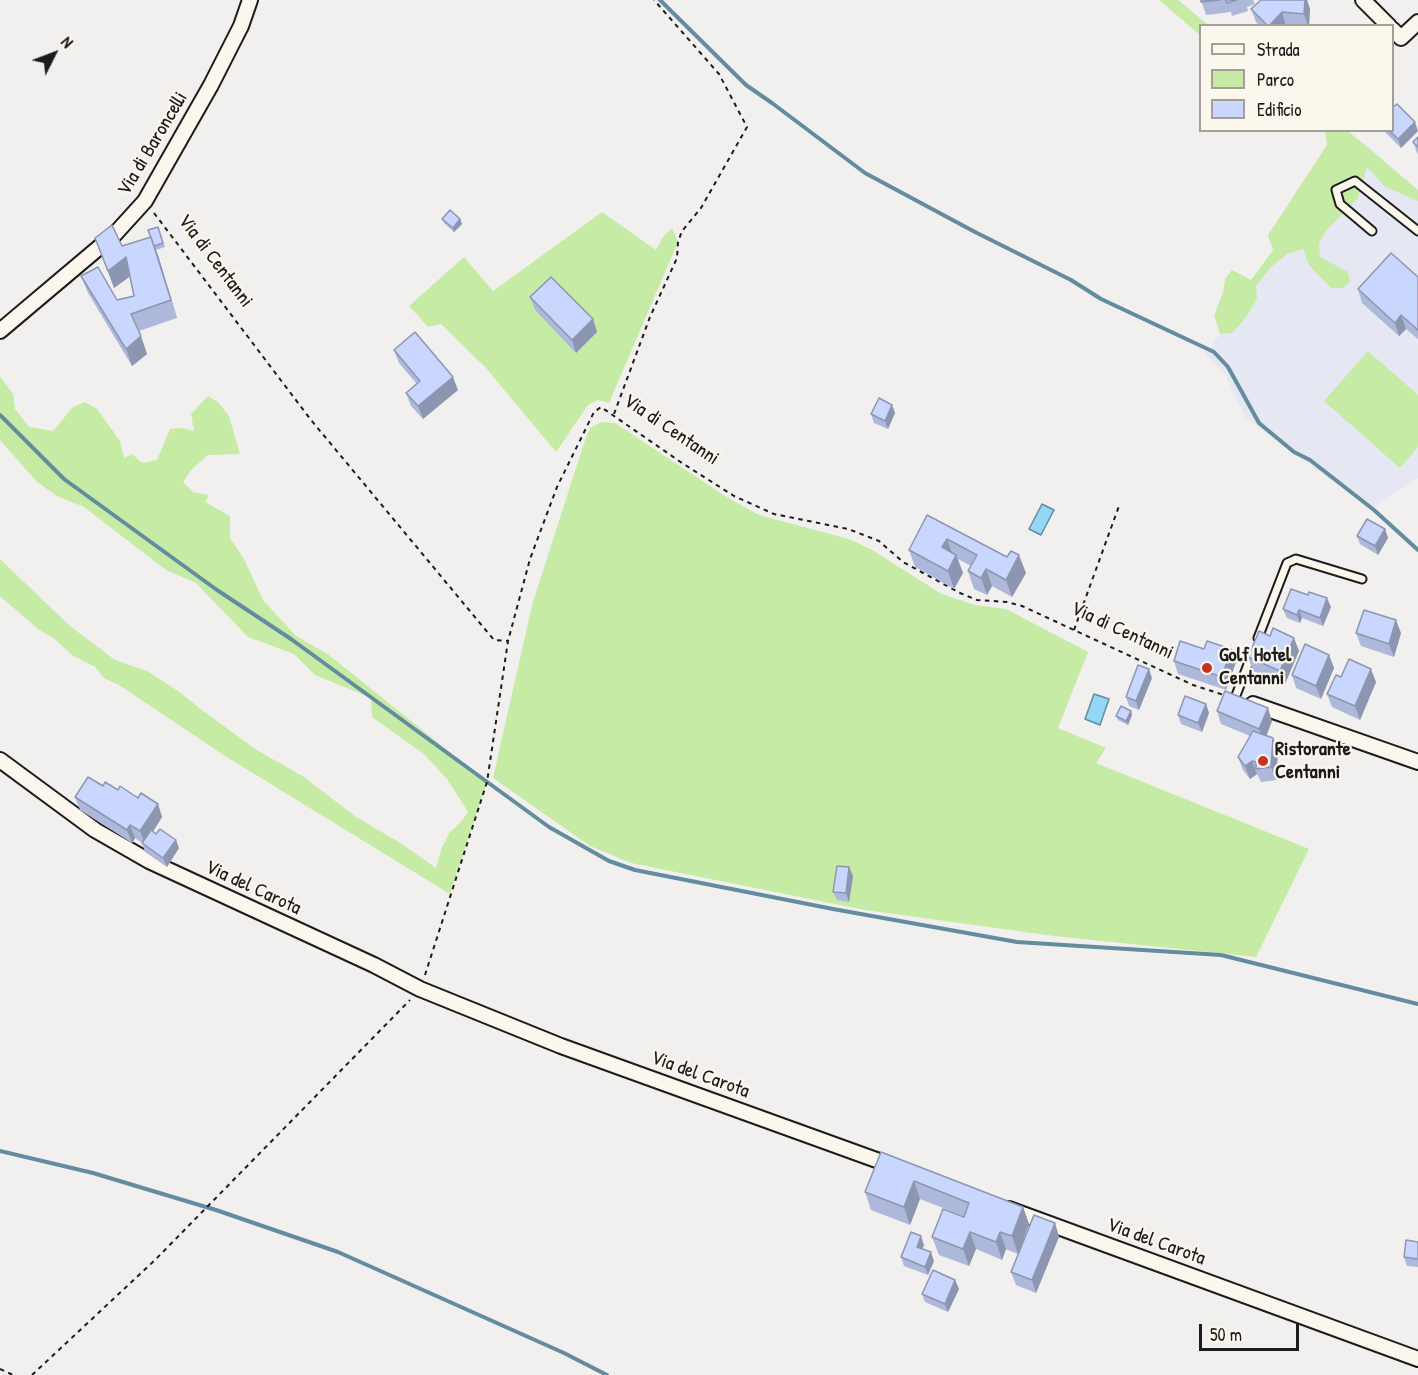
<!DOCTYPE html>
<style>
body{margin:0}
#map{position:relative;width:1418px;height:1375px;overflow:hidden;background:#f1f0ef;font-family:"Patrick Hand",sans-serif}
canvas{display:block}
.legend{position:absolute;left:1199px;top:24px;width:195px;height:108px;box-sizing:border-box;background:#fbf7ec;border:2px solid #a29f99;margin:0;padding:8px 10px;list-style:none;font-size:18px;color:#1c1c1c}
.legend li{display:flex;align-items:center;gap:12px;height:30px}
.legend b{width:30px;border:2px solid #a29f99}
.north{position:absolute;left:24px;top:24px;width:60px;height:60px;-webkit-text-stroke:4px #fbf7ec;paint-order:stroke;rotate:48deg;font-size:16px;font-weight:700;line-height:24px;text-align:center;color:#1c1c1c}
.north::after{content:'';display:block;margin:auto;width:21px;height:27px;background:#1c1c1c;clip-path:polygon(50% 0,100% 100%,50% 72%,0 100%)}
.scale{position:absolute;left:1199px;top:1324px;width:100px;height:27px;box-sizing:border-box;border:3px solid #1c1c1c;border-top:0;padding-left:8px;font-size:18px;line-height:21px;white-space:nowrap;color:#1c1c1c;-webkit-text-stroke:4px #fbf7ec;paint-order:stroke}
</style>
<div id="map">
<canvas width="1418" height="1375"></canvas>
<ul class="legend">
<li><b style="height:8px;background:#fbf7ec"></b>Strada</li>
<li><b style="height:16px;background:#c6eba5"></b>Parco</li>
<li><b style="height:16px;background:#c9d6fd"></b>Edificio</li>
</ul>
<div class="north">N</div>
<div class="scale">50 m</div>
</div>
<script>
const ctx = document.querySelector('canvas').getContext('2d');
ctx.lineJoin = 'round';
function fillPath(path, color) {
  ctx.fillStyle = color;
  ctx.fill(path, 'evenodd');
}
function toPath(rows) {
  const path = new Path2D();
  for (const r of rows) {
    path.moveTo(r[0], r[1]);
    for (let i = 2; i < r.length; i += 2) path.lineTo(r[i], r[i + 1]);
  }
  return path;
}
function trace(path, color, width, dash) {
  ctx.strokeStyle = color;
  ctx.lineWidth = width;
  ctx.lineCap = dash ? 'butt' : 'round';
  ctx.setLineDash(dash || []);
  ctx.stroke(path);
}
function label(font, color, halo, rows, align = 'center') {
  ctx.font = font + ' "Patrick Hand",sans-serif';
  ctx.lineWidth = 4.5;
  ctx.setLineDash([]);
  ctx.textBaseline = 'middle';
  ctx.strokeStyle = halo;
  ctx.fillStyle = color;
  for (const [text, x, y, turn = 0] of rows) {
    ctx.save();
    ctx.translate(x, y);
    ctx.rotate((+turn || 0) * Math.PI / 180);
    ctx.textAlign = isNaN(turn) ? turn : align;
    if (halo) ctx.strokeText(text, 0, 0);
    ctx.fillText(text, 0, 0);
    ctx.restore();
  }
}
const built = toPath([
 [1364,143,1418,190,1418,478,1371,509,1246,418,1225,374,1205,354]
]);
const green = toPath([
 [1159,0,1178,0,1208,25,1200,26,1200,35],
 [1325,131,1348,131,1418,190,1418,201,1384,186,1367,167,1358,198,1326,231,1319,244,1320,257,1348,272,1350,282,1343,288,1331,288,1309,265,1303,249,1287,254,1271,267,1256,286,1257,299,1244,320,1232,333,1220,334,1214,315,1223,293,1225,279,1232,270,1251,280,1273,250,1268,235,1327,145],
 [602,212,656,250,663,237,672,228,678,242,609,403,598,400,588,405,556,452,486,368,441,324,428,327,409,306,464,257,493,291],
 [1368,351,1418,395,1418,447,1400,468,1324,401],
 [0,376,13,394,15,409,29,427,53,431,73,407,85,402,97,409,120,441,124,458,132,454,142,463,157,460,170,429,181,428,194,431,191,414,208,396,218,402,229,416,240,454,208,455,191,470,183,482,193,492,209,495,205,502,230,516,230,538,244,559,263,600,296,636,329,655,487,782,450,894,225,756,119,685,104,678,95,667,72,655,56,640,38,629,0,596,0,559,70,626,115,660,147,671,178,691,202,710,255,749,304,777,356,817,399,842,436,868,442,847,450,832,460,823,468,812,447,779,424,754,372,717,371,698,315,675,294,654,248,637,196,583,166,570,84,507,57,496,37,482,0,440],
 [602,422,615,423,725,496,759,515,849,539,872,550,942,594,975,605,1006,609,1088,652,1058,728,1106,748,1096,763,1309,849,1256,957,1054,936,865,910,631,863,590,846,493,778,532,605,585,440,591,427]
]);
const water = toPath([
 [1042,504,1054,510,1041,535,1029,529,1042,504],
 [1094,694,1109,699,1100,725,1085,719,1094,694]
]);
const stream = toPath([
 [660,0,746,85,772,103,865,173,975,232,1071,280,1101,299,1214,352,1228,367,1259,423,1294,452,1310,460,1374,510,1418,550],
 [0,415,64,479,137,532,217,590,291,639,549,827,609,861,635,870,833,909,1017,942,1221,955,1418,1004],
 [0,1151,93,1173,216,1210,338,1252,564,1353,607,1375]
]);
const path = toPath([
 [154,213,311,420,494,640,508,641],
 [614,414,650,317,677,258,678,242,682,231,701,208,747,127,719,74,654,0],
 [1074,630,1119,506],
 [425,975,487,782,508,641,530,559,557,487,594,412,601,407,682,463,734,496,774,514,848,529,879,541,903,562,960,593,977,600,1007,602,1022,606,1193,685,1224,695],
 [0,1369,13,1375],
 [32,1375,155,1260,410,1000]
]);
const lane = toPath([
 [1372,231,1340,204,1336,190,1355,181,1418,231],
 [1258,638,1287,563,1296,559,1362,579],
 [1235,698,1252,654]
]);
const street = toPath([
 [1363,0,1389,26],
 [1392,29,1401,38,1418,22],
 [0,331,115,234,145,201,211,85,241,26,250,0],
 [1253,704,1418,762],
 [0,760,95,830,149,861,374,965,420,989,561,1046,893,1166],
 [1009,1209,1418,1359]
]);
const wall = toPath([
 [1201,0,1253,0,1255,4,1247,7,1248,11,1232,16,1231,12,1206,15],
 [1261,0,1307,0,1310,9,1309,26,1260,26,1256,22,1251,9],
 [1383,130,1392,130,1418,131,1401,148],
 [1418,137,1418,155,1413,142],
 [442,219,460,219,462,224,454,232,444,223],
 [158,227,165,247,156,250,177,318,139,331,147,354,132,366,88,293,81,276,117,300,134,296,130,276,114,288,95,238,122,246,151,237],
 [1418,277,1418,339,1406,329,1399,336,1362,303,1358,289],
 [530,297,593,319,597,332,576,353,535,310],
 [394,350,458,390,423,419,411,406,406,393,417,384,399,363],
 [892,405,895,413,888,429,874,423,871,414],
 [927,515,1026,573,1012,597,992,586,987,595,974,589,968,571,971,566,958,559,963,573,954,589,915,567,909,550],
 [1385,529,1388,538,1378,555,1360,544,1357,536],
 [1331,607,1323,626,1302,618,1300,623,1287,618,1283,609],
 [1356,633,1401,633,1394,657,1361,646],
 [1299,651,1285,684,1253,671,1248,657],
 [1329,655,1334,668,1321,699,1296,688,1292,675],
 [1174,661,1236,662,1226,690,1178,674],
 [1341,677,1376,682,1360,720,1332,707,1327,694],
 [1152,678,1139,710,1129,706,1126,697],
 [1206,704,1209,713,1202,732,1181,724,1178,715],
 [1131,711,1132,715,1128,725,1118,720,1116,716],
 [1217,711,1272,721,1266,736,1278,751,1276,780,1261,782,1257,774,1250,779,1243,770,1238,757,1250,736,1221,724],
 [103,786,118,790,158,804,162,817,153,832,179,848,167,867,145,852,142,843,135,838,132,843,80,810,75,797],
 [849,867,853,876,849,902,837,900,833,892],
 [881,1152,1023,1207,1029,1224,1019,1252,1055,1223,1059,1237,1036,1293,1016,1285,1011,1272,1018,1254,1006,1249,1002,1260,976,1249,969,1266,939,1255,932,1237,964,1216,920,1199,910,1225,871,1210,865,1192],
 [1418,1242,1418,1267,1407,1266,1404,1257],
 [924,1245,922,1249,934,1261,928,1275,904,1266,901,1257],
 [955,1280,959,1289,948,1312,925,1302,922,1294]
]);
const shadedWall = toPath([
 [1305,0,1307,0,1310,9,1309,26,1308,26,1304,14],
 [1282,12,1286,26,1269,26],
 [1415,122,1418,131,1401,148,1398,139],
 [460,219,462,224,454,232,453,228],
 [151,237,158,255,177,318,171,300],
 [126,257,132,275,114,288,108,271],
 [1401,315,1406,329,1399,336,1395,323],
 [593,319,597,332,576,353,572,340],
 [141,336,147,354,132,366,126,349],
 [453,377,458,390,423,419,418,406],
 [892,405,895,413,888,429,885,421],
 [1385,529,1388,538,1378,555,1375,546],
 [947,539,953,556,942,547],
 [956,555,963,573,954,589,948,571],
 [1019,555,1026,573,1012,597,1006,580],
 [986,569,992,586,987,595,981,578],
 [1327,598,1331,607,1323,626,1320,618],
 [1299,610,1302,618,1300,623,1297,615],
 [1396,620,1401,633,1394,657,1389,644],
 [1294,638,1299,651,1285,684,1280,671],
 [1231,649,1236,662,1226,690,1222,677],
 [1329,655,1334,668,1321,699,1316,686],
 [1149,669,1152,678,1139,710,1136,701],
 [1371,669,1376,682,1360,720,1355,706],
 [1206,704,1209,713,1202,732,1198,723],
 [1268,708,1272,721,1264,742,1259,729],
 [1131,711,1132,715,1128,725,1126,721],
 [1273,738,1278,751,1276,780,1271,767],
 [1252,761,1257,774,1250,779,1245,766],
 [158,804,162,817,145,844,140,831],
 [130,825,135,838,132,843,127,830],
 [176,840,179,848,167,867,163,858],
 [849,867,853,876,849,902,846,893],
 [914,1181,920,1199,910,1225,904,1207],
 [1023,1207,1029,1224,1018,1254,1012,1236],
 [1055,1223,1059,1237,1036,1293,1032,1280],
 [970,1232,976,1249,969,1266,963,1249],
 [1000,1232,1006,1249,1002,1260,996,1242],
 [921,1236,924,1245,920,1255,917,1247],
 [931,1252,934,1261,928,1275,925,1267],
 [955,1280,959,1289,948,1312,945,1304]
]);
const building = toPath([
 [1201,0,1220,0,1201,2,1201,0],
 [1226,0,1237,0,1227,3,1226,0],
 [1261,0,1305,0,1304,14,1282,12,1269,26,1268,26,1251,9,1261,0],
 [1397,104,1415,122,1398,139,1389,130,1392,130,1392,108,1397,104],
 [1418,137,1418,147,1413,142,1418,137],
 [450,210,460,219,453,228,442,219,450,210],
 [112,225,122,246,151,237,171,300,131,314,141,336,126,349,81,276,98,267,117,300,134,296,126,257,108,271,95,238,112,225],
 [158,227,163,243,154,246,148,230,158,227],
 [1391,253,1418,277,1418,330,1401,315,1395,323,1358,289,1391,253],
 [551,277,593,319,572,340,530,297,551,277],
 [415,332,453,377,418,406,406,393,420,381,394,350,415,332],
 [879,398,892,405,885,421,871,414,879,398],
 [927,515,1007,557,1011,551,1019,555,1006,580,986,569,981,578,968,571,977,555,947,539,942,547,956,555,948,571,909,550,927,515],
 [1367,519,1385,529,1375,546,1357,536,1367,519],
 [1291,589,1308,595,1309,592,1327,598,1320,618,1299,610,1297,615,1283,609,1291,589],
 [1364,610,1396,620,1389,644,1356,633,1364,610],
 [1273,628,1294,638,1280,671,1248,657,1259,631,1270,636,1273,628],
 [1180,641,1204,649,1207,641,1231,649,1222,677,1174,661,1180,641],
 [1305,644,1329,655,1316,686,1292,675,1305,644],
 [1349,659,1371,669,1355,706,1327,694,1336,675,1341,677,1349,659],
 [1138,665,1149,669,1136,701,1126,697,1138,665],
 [1225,691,1268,708,1259,729,1217,711,1225,691],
 [1185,696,1206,704,1198,723,1178,715,1185,696],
 [1121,706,1131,711,1126,721,1116,716,1121,706],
 [1253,731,1273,738,1271,767,1256,769,1256,762,1252,761,1245,766,1238,757,1253,731],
 [88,777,103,786,105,782,118,790,120,786,138,798,141,793,158,804,140,831,130,825,127,830,75,797,88,777],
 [160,829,176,840,163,858,142,843,151,830,156,834,160,829],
 [837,866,849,867,846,893,833,892,837,866],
 [881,1152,1023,1207,1012,1236,1000,1232,996,1242,970,1232,963,1249,932,1237,943,1209,964,1217,969,1203,914,1181,904,1207,865,1192,881,1152],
 [1034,1215,1055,1223,1032,1280,1011,1272,1034,1215],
 [911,1232,921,1236,917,1247,931,1252,925,1267,901,1257,911,1232],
 [1406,1240,1418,1242,1418,1259,1404,1257,1406,1240],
 [933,1270,955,1280,945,1304,922,1294,933,1270]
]);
const markers = [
 [1207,668,6,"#c8321e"],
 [1263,761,6,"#c8321e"]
];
const streetNames = [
 ["Via di Baroncelli",153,144,-59],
 ["Via di Centanni",215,261,53],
 ["Via di Centanni",671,430,34],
 ["Via di Centanni",1122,631,25],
 ["Via del Carota",253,888,25],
 ["Via del Carota",700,1075,20],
 ["Via del Carota",1156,1242,20]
];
const poiNames = [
 ["Golf Hotel",1219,656],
 ["Centanni",1219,679],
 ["Ristorante",1275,750],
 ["Centanni",1275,773]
];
fillPath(built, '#e5e8f3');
fillPath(green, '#c6eba5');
fillPath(water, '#93d7f4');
trace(water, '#638c9e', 1.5);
trace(stream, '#638c9e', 4);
trace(lane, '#1c1c1c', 11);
trace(street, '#1c1c1c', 18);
trace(path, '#1c1c1c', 2, [4.5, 4.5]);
trace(lane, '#fbf7ec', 7);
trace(street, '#fbf7ec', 14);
fillPath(wall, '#adb8da');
fillPath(shadedWall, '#8d96b1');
fillPath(building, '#c9d6fd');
trace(building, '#8d96b1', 1.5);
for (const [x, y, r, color] of markers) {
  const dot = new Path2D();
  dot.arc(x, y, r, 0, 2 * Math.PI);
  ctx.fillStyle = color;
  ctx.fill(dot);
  trace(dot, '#fbf7ec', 2);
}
label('20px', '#1c1c1c', '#fbf7ec', streetNames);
label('bold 20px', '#1c1c1c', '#fbf7ec', poiNames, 'left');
</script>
